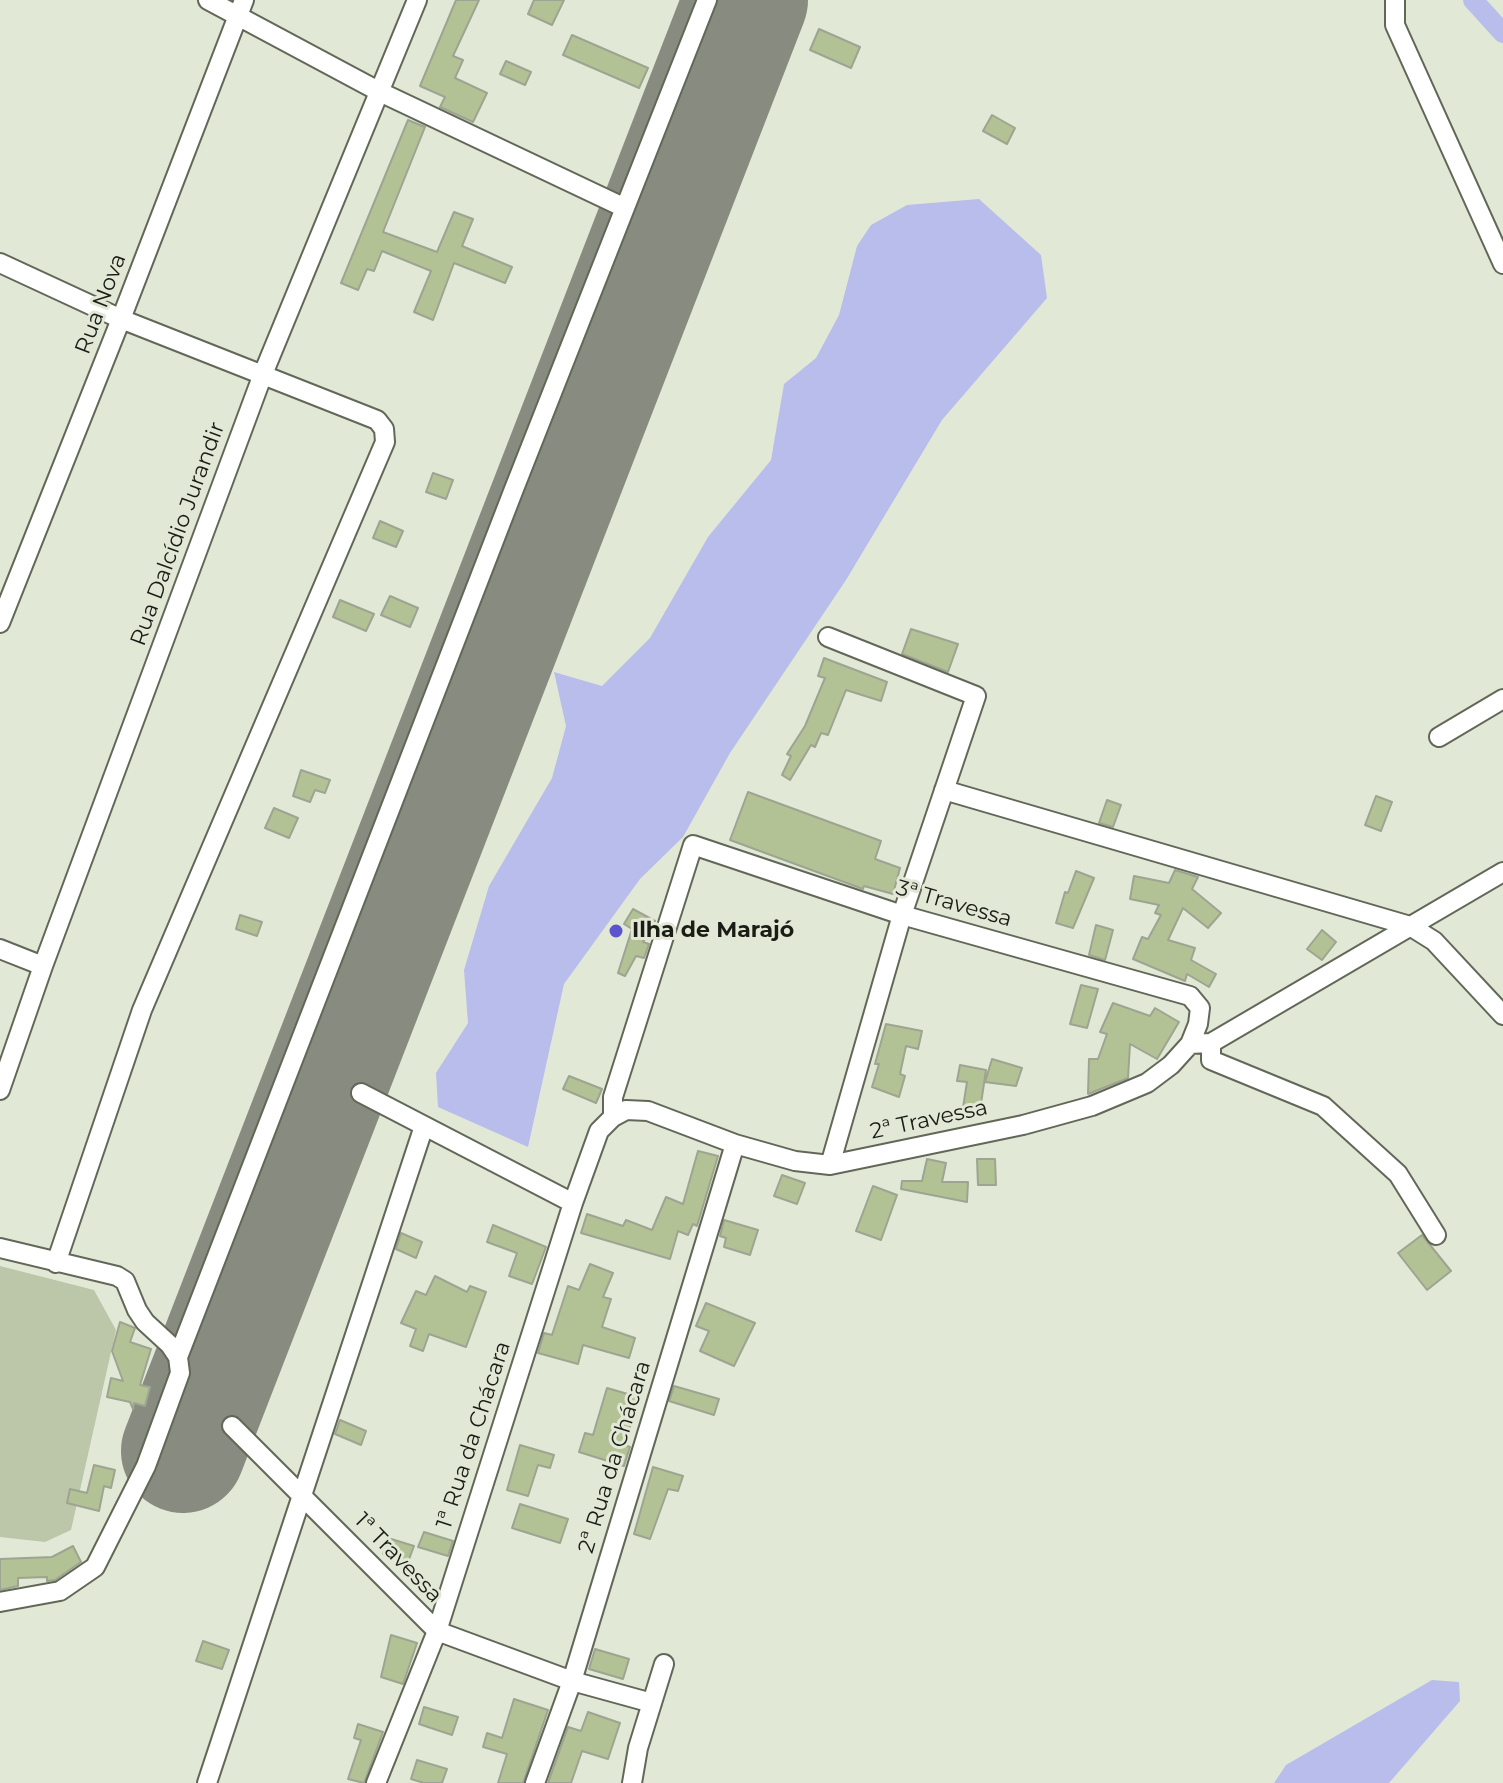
<!DOCTYPE html>
<meta charset="utf-8">
<style>
body{margin:0}
canvas{display:block;background:#e2e8d6}
</style>
<canvas width="1503" height="1783"></canvas>
<script>
const ctx = document.querySelector('canvas').getContext('2d');
ctx.lineJoin = 'round';
function fillPath(path, color) {
  ctx.fillStyle = color;
  ctx.fill(path, 'evenodd');
}
function toPath(rows) {
  const path = new Path2D();
  for (const r of rows) {
    path.moveTo(r[0], r[1]);
    for (let i = 2; i < r.length; i += 2) path.lineTo(r[i], r[i + 1]);
  }
  return path;
}
function trace(path, color, width, dash) {
  ctx.strokeStyle = color;
  ctx.lineWidth = width;
  ctx.lineCap = dash ? 'butt' : 'round';
  ctx.setLineDash(dash || []);
  ctx.stroke(path);
}
function label(font, color, halo, rows, align = 'center') {
  ctx.font = font + ' Montserrat,sans-serif';
  ctx.lineWidth = 6;
  ctx.setLineDash([]);
  ctx.textBaseline = 'middle';
  ctx.strokeStyle = halo;
  ctx.fillStyle = color;
  for (const [text, x, y, turn = 0] of rows) {
    ctx.save();
    ctx.translate(x, y);
    ctx.rotate((+turn || 0) * Math.PI / 180);
    ctx.textAlign = isNaN(turn) ? turn : align;
    if (halo) ctx.strokeText(text, 0, 0);
    ctx.fillText(text, 0, 0);
    ctx.restore();
  }
}
const green = toPath([
 [0,1266,94,1290,116,1330,71,1530,45,1542,0,1537]
]);
const water = toPath([
 [979,199,1041,255,1047,298,942,420,846,580,730,753,683,837,640,879,564,984,528,1147,438,1107,436,1073,468,1023,464,970,489,886,552,778,566,726,554,672,602,686,650,638,708,537,771,460,784,384,816,358,839,315,857,246,871,225,907,205],
 [1432,1680,1459,1682,1460,1701,1389,1783,1274,1783,1286,1765]
]);
const canal = toPath([
 [1473,0,1503,33]
]);
const runway = toPath([
 [183,1451,746,0]
]);
const building = toPath([
 [456,0,479,0,453,56,463,60,455,78,487,93,473,122,440,107,445,97,420,86,456,0],
 [534,0,564,0,552,25,528,14,534,0],
 [819,29,860,47,851,68,810,50,819,29],
 [572,35,648,68,639,88,563,55,572,35],
 [506,61,531,72,525,85,500,74,506,61],
 [992,115,1015,128,1007,144,983,131,992,115],
 [408,120,425,127,383,232,437,252,454,212,473,219,462,246,512,267,505,283,454,263,433,320,414,312,431,271,382,251,374,271,367,269,358,290,341,283,408,120],
 [433,473,453,480,446,499,426,492,433,473],
 [380,521,403,531,396,547,373,538,380,521],
 [390,596,418,608,410,627,381,615,390,596],
 [340,600,374,614,366,631,333,617,340,600],
 [911,629,958,644,948,672,902,654,911,629],
 [824,658,887,682,881,701,846,690,828,735,821,733,815,747,811,745,790,780,782,775,791,756,787,754,805,726,825,678,818,676,824,658],
 [301,770,330,780,325,793,315,790,310,802,293,796,301,770],
 [748,792,881,841,875,859,900,868,893,894,864,886,863,889,730,840,748,792],
 [1376,796,1392,802,1381,831,1365,825,1376,796],
 [1107,800,1121,805,1113,827,1099,823,1107,800],
 [274,808,298,818,289,838,265,828,274,808],
 [1175,870,1198,877,1192,889,1221,913,1208,928,1183,908,1168,940,1195,948,1191,960,1216,974,1209,987,1187,974,1185,981,1133,959,1142,937,1148,939,1161,915,1155,913,1159,905,1130,899,1134,876,1169,883,1175,870],
 [1076,871,1094,878,1073,928,1056,923,1065,892,1068,893,1076,871],
 [633,909,655,921,643,942,649,944,644,958,636,956,625,976,618,973,632,929,624,924,633,909],
 [240,915,262,922,257,936,236,929,240,915],
 [1096,925,1113,930,1105,960,1089,955,1096,925],
 [1322,930,1336,942,1322,960,1307,949,1322,930],
 [1081,985,1098,989,1087,1028,1070,1024,1081,985],
 [1113,1003,1150,1016,1155,1008,1179,1022,1157,1059,1130,1044,1128,1078,1088,1094,1089,1059,1098,1059,1107,1034,1100,1032,1113,1003],
 [886,1024,922,1031,918,1049,906,1046,900,1074,905,1076,899,1097,872,1087,879,1064,875,1064,886,1024],
 [992,1059,1022,1068,1016,1086,985,1082,992,1059],
 [960,1065,986,1070,979,1117,962,1114,967,1082,957,1081,960,1065],
 [569,1076,602,1089,596,1103,563,1089,569,1076],
 [698,1151,718,1156,697,1226,693,1224,688,1235,678,1231,670,1259,581,1233,587,1214,623,1226,626,1220,652,1230,666,1197,683,1204,698,1151],
 [927,1159,946,1163,942,1182,968,1182,967,1202,901,1189,902,1181,922,1181,927,1159],
 [977,1159,995,1159,996,1185,978,1185,977,1159],
 [782,1175,805,1183,797,1204,774,1196,782,1175],
 [873,1186,897,1195,881,1240,856,1231,873,1186],
 [724,1220,758,1230,750,1255,724,1247,726,1238,720,1236,724,1220],
 [493,1225,546,1247,532,1284,509,1276,517,1253,487,1242,493,1225],
 [401,1233,422,1242,416,1258,396,1249,401,1233],
 [1422,1235,1451,1271,1427,1290,1398,1253,1422,1235],
 [590,1264,613,1273,603,1297,611,1299,602,1327,635,1338,629,1358,583,1345,578,1364,538,1353,544,1333,552,1335,568,1286,579,1290,590,1264],
 [435,1276,467,1292,470,1286,486,1292,466,1347,429,1334,423,1351,410,1346,416,1329,401,1323,416,1291,426,1295,435,1276],
 [706,1303,755,1323,734,1366,700,1351,709,1331,696,1326,706,1303],
 [120,1322,135,1328,130,1342,151,1349,140,1385,150,1387,145,1406,134,1403,133,1409,130,1402,107,1397,111,1378,123,1381,112,1351,120,1322],
 [674,1386,719,1399,714,1415,669,1401,674,1386],
 [607,1388,638,1397,625,1445,630,1447,624,1466,579,1452,585,1433,593,1435,607,1388],
 [340,1420,366,1431,361,1445,335,1434,340,1420],
 [520,1445,554,1455,550,1468,538,1465,528,1496,507,1490,520,1445],
 [94,1465,115,1470,111,1488,104,1486,99,1511,67,1503,70,1489,87,1493,94,1465],
 [653,1467,683,1476,678,1491,668,1489,650,1539,634,1534,653,1467],
 [520,1504,568,1519,560,1543,512,1528,520,1504],
 [424,1532,453,1541,448,1556,418,1547,424,1532],
 [388,1538,414,1546,408,1562,383,1554,388,1538],
 [73,1546,81,1562,55,1580,47,1581,47,1577,18,1578,18,1586,0,1590,0,1559,52,1557,73,1546],
 [391,1635,417,1643,403,1684,381,1677,391,1635],
 [203,1641,229,1650,222,1669,196,1661,203,1641],
 [595,1649,629,1659,623,1679,589,1669,595,1649],
 [514,1699,548,1710,523,1783,498,1783,507,1754,483,1747,487,1733,502,1738,514,1699],
 [424,1707,458,1717,452,1735,419,1724,424,1707],
 [588,1712,620,1723,608,1759,582,1751,571,1783,548,1783,568,1727,581,1731,588,1712],
 [358,1724,383,1732,364,1783,348,1779,361,1740,354,1738,358,1724],
 [417,1760,447,1769,442,1783,424,1783,411,1779,417,1760]
]);
const street = toPath([
 [208,0,380,92,625,208],
 [1395,0,1395,25,1503,264],
 [0,263,121,319,377,420,384,429,385,442,142,1010,56,1263],
 [0,623,121,319,244,0],
 [828,637,976,696,902,915,830,1165],
 [1439,737,1503,699],
 [944,790,1410,926,1434,941,1503,1015],
 [0,949,43,966],
 [1211,1043,1211,1060,1323,1106,1398,1174,1436,1235],
 [1190,1044,1211,1043,1503,872],
 [0,1090,43,966,263,374,417,0],
 [361,1093,573,1203],
 [0,1248,117,1276,125,1281,137,1310,145,1322,170,1345,178,1357,180,1373,146,1466,95,1567,60,1591,0,1602],
 [178,1357,514,489,707,0],
 [232,1426,437,1631,572,1681,652,1703],
 [207,1783,424,1126],
 [376,1783,437,1631,573,1203,599,1131,613,1117,626,1110,648,1111,735,1144,795,1161,830,1165,1023,1125,1092,1106,1147,1083,1171,1065,1190,1044,1198,1024,1200,1008,1190,996,902,915,693,845,613,1097,613,1117],
 [535,1783,572,1681,735,1144],
 [632,1783,638,1748,664,1664]
]);
const markers = [
 [616,931,8,"#5c54cd"]
];
const streetNames = [
 ["Rua Nova",101,304,-69],
 ["Rua Dalcídio Jurandir",178,534,-70],
 ["3ª Travessa",954,904,16],
 ["2ª Travessa",929,1120,-12],
 ["1ª Rua da Chácara",474,1435,-72],
 ["2ª Rua da Chácara",615,1457,-73],
 ["1ª Travessa",398,1558,46]
];
const poiNames = [
 ["Ilha de Marajó",632,931]
];
fillPath(green, '#bcc6a9');
fillPath(water, '#b9bdeb');
trace(canal, '#b9bdeb', 20);
trace(runway, '#888c80', 124);
fillPath(building, '#b3c294');
trace(building, '#9ea492', 2);
trace(street, '#626858', 22);
trace(street, '#fff', 18);
for (const [x, y, r, color] of markers) {
  const dot = new Path2D();
  dot.arc(x, y, r, 0, 2 * Math.PI);
  ctx.fillStyle = color;
  ctx.fill(dot);
  trace(dot, '#e2e8d6', 3);
}
label('22px', '#1a1c16', '#e2e8d6', streetNames);
label('bold 22px', '#1a1c16', '#e2e8d6', poiNames, 'left');
</script>
